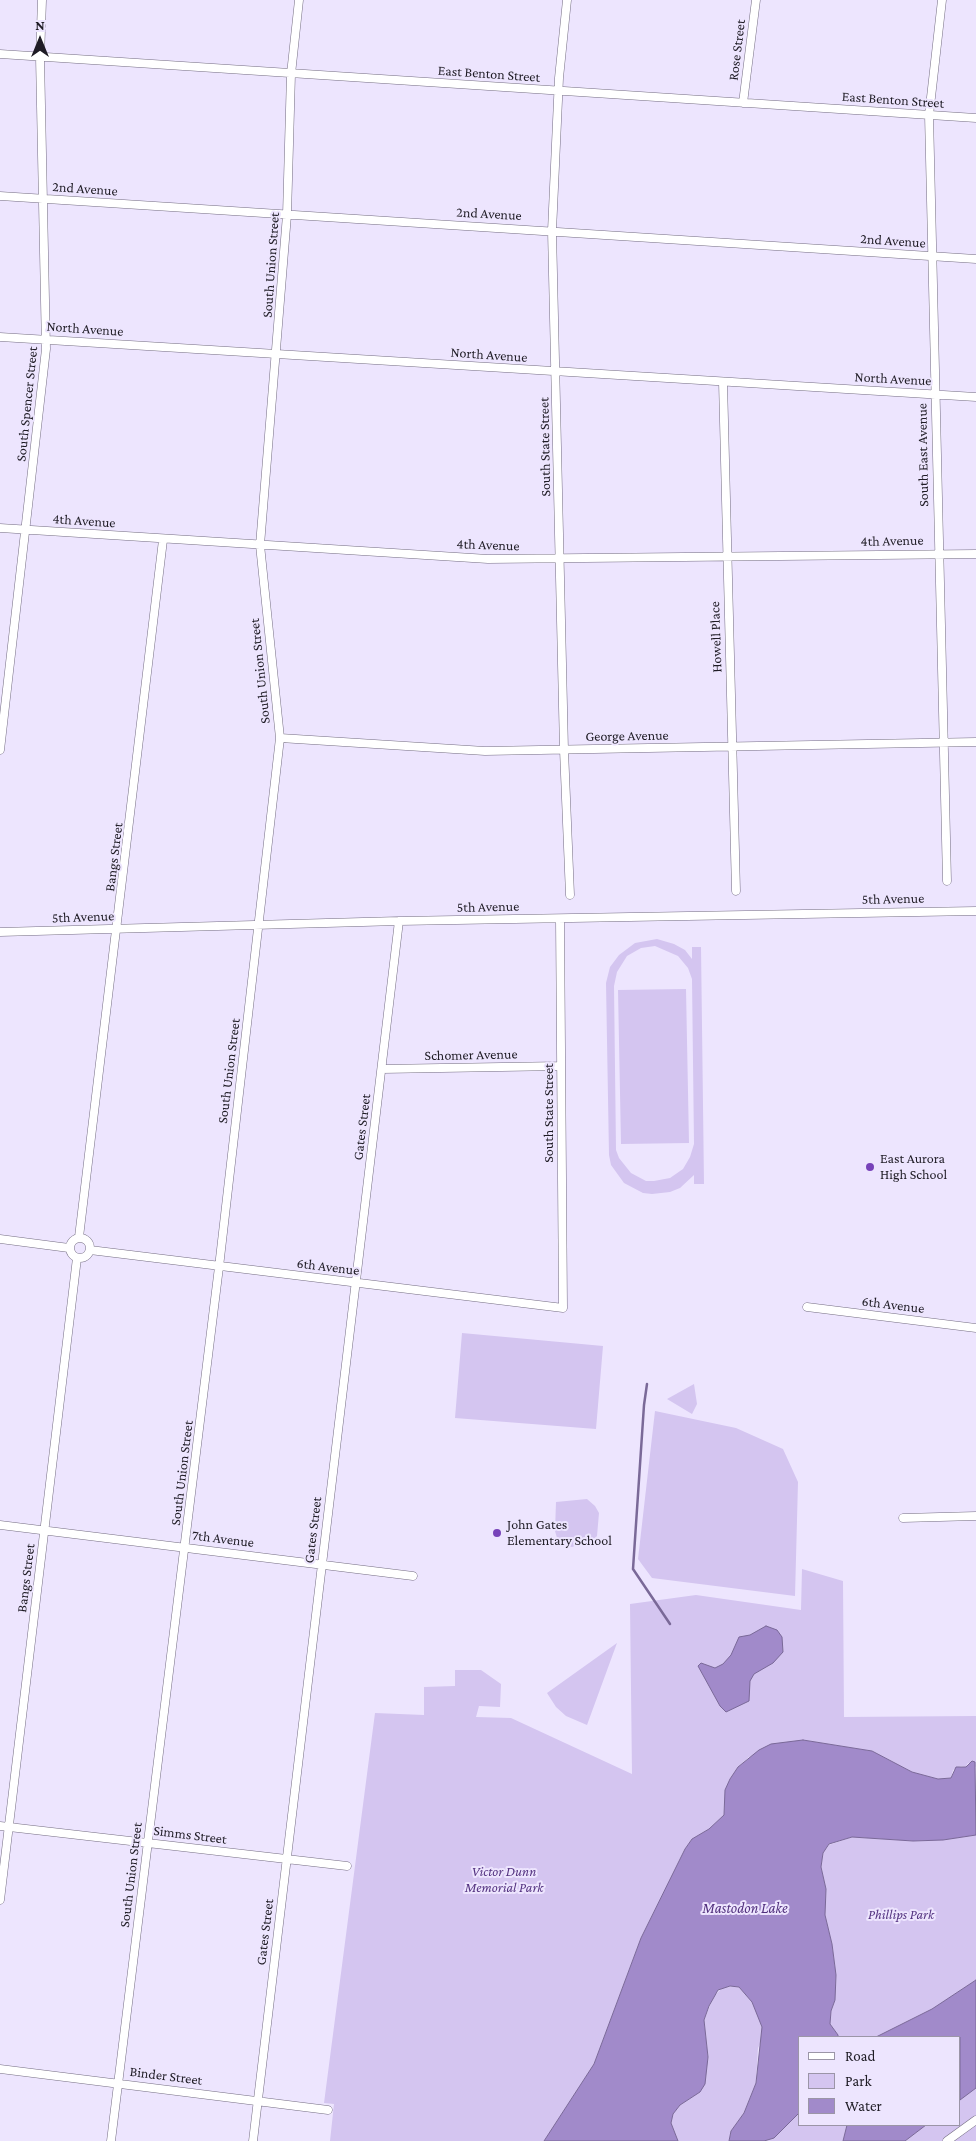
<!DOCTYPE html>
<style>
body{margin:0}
#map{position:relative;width:976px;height:2141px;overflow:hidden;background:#ede5fe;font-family:"Crimson Pro",serif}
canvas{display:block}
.legend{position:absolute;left:798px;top:2036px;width:162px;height:90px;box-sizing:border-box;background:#ede5fe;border:1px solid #9b95a7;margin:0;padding:6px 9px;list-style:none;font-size:15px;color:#1f1c25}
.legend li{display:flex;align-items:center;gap:10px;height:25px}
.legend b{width:25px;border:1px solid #9b95a7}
.north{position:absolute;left:15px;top:15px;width:50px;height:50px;-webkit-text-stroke:4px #ede5fe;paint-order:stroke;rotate:0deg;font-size:14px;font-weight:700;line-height:20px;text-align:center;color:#1f1c25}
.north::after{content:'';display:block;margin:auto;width:18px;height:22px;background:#1f1c25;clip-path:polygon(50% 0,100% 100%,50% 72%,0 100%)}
</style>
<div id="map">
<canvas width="976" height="2141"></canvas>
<ul class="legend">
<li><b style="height:6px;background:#fff"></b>Road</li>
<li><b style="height:14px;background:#d4c5f0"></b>Park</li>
<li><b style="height:14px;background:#a18aca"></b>Water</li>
</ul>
<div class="north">N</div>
</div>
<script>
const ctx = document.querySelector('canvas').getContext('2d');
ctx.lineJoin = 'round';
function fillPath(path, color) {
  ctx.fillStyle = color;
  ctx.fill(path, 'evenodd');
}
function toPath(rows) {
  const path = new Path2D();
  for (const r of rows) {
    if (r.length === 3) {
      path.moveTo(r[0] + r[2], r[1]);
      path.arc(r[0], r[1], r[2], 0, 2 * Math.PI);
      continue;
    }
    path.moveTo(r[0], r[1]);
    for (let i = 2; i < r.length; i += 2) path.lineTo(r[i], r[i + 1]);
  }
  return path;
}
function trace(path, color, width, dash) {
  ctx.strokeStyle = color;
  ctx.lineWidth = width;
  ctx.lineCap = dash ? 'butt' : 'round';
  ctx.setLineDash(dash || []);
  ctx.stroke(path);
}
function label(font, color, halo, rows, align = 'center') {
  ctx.font = font + ' "Crimson Pro",serif';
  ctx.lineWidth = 4;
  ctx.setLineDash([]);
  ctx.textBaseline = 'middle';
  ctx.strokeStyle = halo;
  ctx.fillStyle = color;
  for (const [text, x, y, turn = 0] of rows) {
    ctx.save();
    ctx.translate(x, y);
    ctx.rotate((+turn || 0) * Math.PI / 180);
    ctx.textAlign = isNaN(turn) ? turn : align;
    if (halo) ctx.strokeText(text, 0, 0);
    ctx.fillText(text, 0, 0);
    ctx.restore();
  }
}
const green = toPath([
 [657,939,674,944,685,950,692,959,692,947,701,947,704,1184,694,1184,694,1175,680,1188,670,1192,652,1194,643,1193,624,1183,611,1165,609,1155,606,983,610,967,619,955,635,943],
 [655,946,678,956,688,968,692,979,694,1144,690,1157,683,1169,670,1178,654,1181,646,1181,631,1173,619,1158,616,1150,614,986,617,972,627,956,641,948],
 [686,989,689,1143,621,1144,618,990],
 [462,1333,603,1346,596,1429,455,1418],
 [694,1384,697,1404,692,1414,667,1399],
 [655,1411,736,1428,783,1449,798,1482,795,1596,652,1578,638,1559],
 [587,1499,595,1506,599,1513,597,1536,593,1540,572,1547,559,1545,555,1531,556,1502],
 [802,1569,843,1581,844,1717,976,1716,976,1767,968,1763,966,1767,961,1766,953,1770,951,1778,938,1779,912,1772,872,1751,803,1740,749,1757,738,1767,730,1779,725,1800,724,1815,709,1829,692,1839,685,1849,641,1938,594,2064,544,2141,330,2141,334,2104,324,2103,375,1713,424,1715,424,1687,455,1686,455,1670,481,1670,501,1684,500,1707,479,1706,476,1717,511,1718,632,1774,630,1604,696,1595,801,1610],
 [617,1643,587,1725,566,1716,556,1707,547,1693],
 [976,1835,976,1980,932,2009,876,2037,838,2037,830,2024,831,2011,835,2000,836,1975,832,1944,825,1915,826,1889,821,1867,823,1853,829,1845,852,1837,913,1841,943,1840],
 [724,1986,739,1987,752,2002,758,2013,762,2027,762,2040,758,2048,756,2083,744,2113,731,2131,729,2141,678,2141,671,2123,673,2114,680,2105,700,2092,708,2057,704,2020,714,1996],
 [976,2088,976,2141,905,2141,926,2125,960,2125,960,2100],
 [800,2112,800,2125,847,2125,843,2141,764,2141,774,2137]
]);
const water = toPath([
 [766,1626,777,1630,782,1637,783,1652,773,1663,754,1674,750,1681,749,1701,726,1712,720,1706,698,1666,701,1663,715,1668,723,1664,731,1655,739,1637,750,1635,766,1626],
 [803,1740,872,1751,912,1772,938,1779,951,1778,956,1767,966,1767,972,1761,975,1762,976,1835,943,1840,913,1841,852,1837,829,1844,823,1853,821,1867,826,1889,825,1915,832,1944,836,1975,835,2000,831,2011,830,2024,838,2035,838,2037,800,2037,800,2112,774,2138,764,2141,729,2141,731,2131,744,2113,756,2083,762,2027,752,2002,739,1987,730,1986,718,1990,709,2006,704,2020,708,2057,705,2084,700,2092,680,2105,673,2114,671,2123,678,2141,544,2141,594,2064,641,1938,685,1849,692,1839,709,1829,724,1815,725,1790,730,1779,738,1767,759,1750,771,1744,803,1740],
 [976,1980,976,2088,960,2100,960,2037,876,2037,932,2009,976,1980],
 [847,2125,926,2125,905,2141,843,2141,847,2125]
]);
const stream = toPath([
 [647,1384,644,1405,633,1569,670,1624]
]);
const minor = toPath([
 [567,0,559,78,552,231,564,750,570,895],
 [942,0,929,115,947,881],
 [0,54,976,118],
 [743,103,756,0],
 [0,196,976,259],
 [0,337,976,397],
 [723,382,736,891],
 [0,528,488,559,976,554],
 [280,738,485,751,976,742],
 [0,750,46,349,40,57,42,0],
 [0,932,399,921,976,911],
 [382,1069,561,1066],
 [79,1237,163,540],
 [80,1248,10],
 [0,1239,69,1248],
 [90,1250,563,1308,560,919],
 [807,1307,976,1328],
 [903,1518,976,1516],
 [0,1525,413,1576],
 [0,1826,347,1866],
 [0,1900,77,1258],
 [0,2069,328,2110],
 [111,2141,219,1267,280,738,260,545,287,215,291,74,299,0],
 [253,2141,399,921],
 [947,2141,976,2120]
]);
const markers = [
 [870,1167,5,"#7742b9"],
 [497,1533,5,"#7742b9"]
];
const streetNames = [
 ["Rose Street",737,50,-83],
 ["East Benton Street",489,74,4],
 ["East Benton Street",893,100,4],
 ["2nd Avenue",85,189,4],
 ["2nd Avenue",489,214,3],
 ["2nd Avenue",893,241,4],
 ["South Union Street",271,265,-86],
 ["North Avenue",85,329,4],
 ["North Avenue",489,355,4],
 ["North Avenue",893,379,3],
 ["South Spencer Street",27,404,-84],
 ["South State Street",545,447,-91],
 ["South East Avenue",923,455,-91],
 ["4th Avenue",84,521,4],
 ["4th Avenue",892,541,-1],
 ["4th Avenue",488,545,2],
 ["Howell Place",716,637,-92],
 ["South Union Street",260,671,-96],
 ["George Avenue",627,736,-1],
 ["Bangs Street",114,857,-83],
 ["5th Avenue",893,899,-1],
 ["5th Avenue",488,907,-1],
 ["5th Avenue",83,917,-2],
 ["Schomer Avenue",471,1055,-1],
 ["South Union Street",229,1071,-83],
 ["South State Street",549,1113,-90],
 ["Gates Street",362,1127,-83],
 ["6th Avenue",328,1267,7],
 ["6th Avenue",893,1305,7],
 ["South Union Street",182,1473,-83],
 ["Gates Street",313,1530,-83],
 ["7th Avenue",223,1539,7],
 ["Bangs Street",26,1578,-83],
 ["Simms Street",190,1835,7],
 ["South Union Street",131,1875,-83],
 ["Gates Street",265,1932,-83],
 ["Binder Street",166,2076,7]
];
const poiNames = [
 ["East Aurora",880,1159],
 ["High School",880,1175],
 ["John Gates",507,1525],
 ["Elementary School",507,1541]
];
const parkNames = [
 ["Victor Dunn",504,1872],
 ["Memorial Park",504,1888],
 ["Phillips Park",901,1915]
];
const waterNames = [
 ["Mastodon Lake",745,1908]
];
fillPath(green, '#d4c5f0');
fillPath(water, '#a18aca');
trace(water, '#7a6998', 1);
trace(stream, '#7a6998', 2.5);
trace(minor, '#746d82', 9);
trace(minor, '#fff', 8);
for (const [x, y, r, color] of markers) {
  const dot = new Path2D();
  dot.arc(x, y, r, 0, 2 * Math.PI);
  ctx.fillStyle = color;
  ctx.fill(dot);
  trace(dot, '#ede5fe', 2);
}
label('14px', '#1f1c25', '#ede5fe', streetNames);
label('14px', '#1f1c25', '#ede5fe', poiNames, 'left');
label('italic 14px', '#543381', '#ede5fe', parkNames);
label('italic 15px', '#51307d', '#ede5fe', waterNames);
</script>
